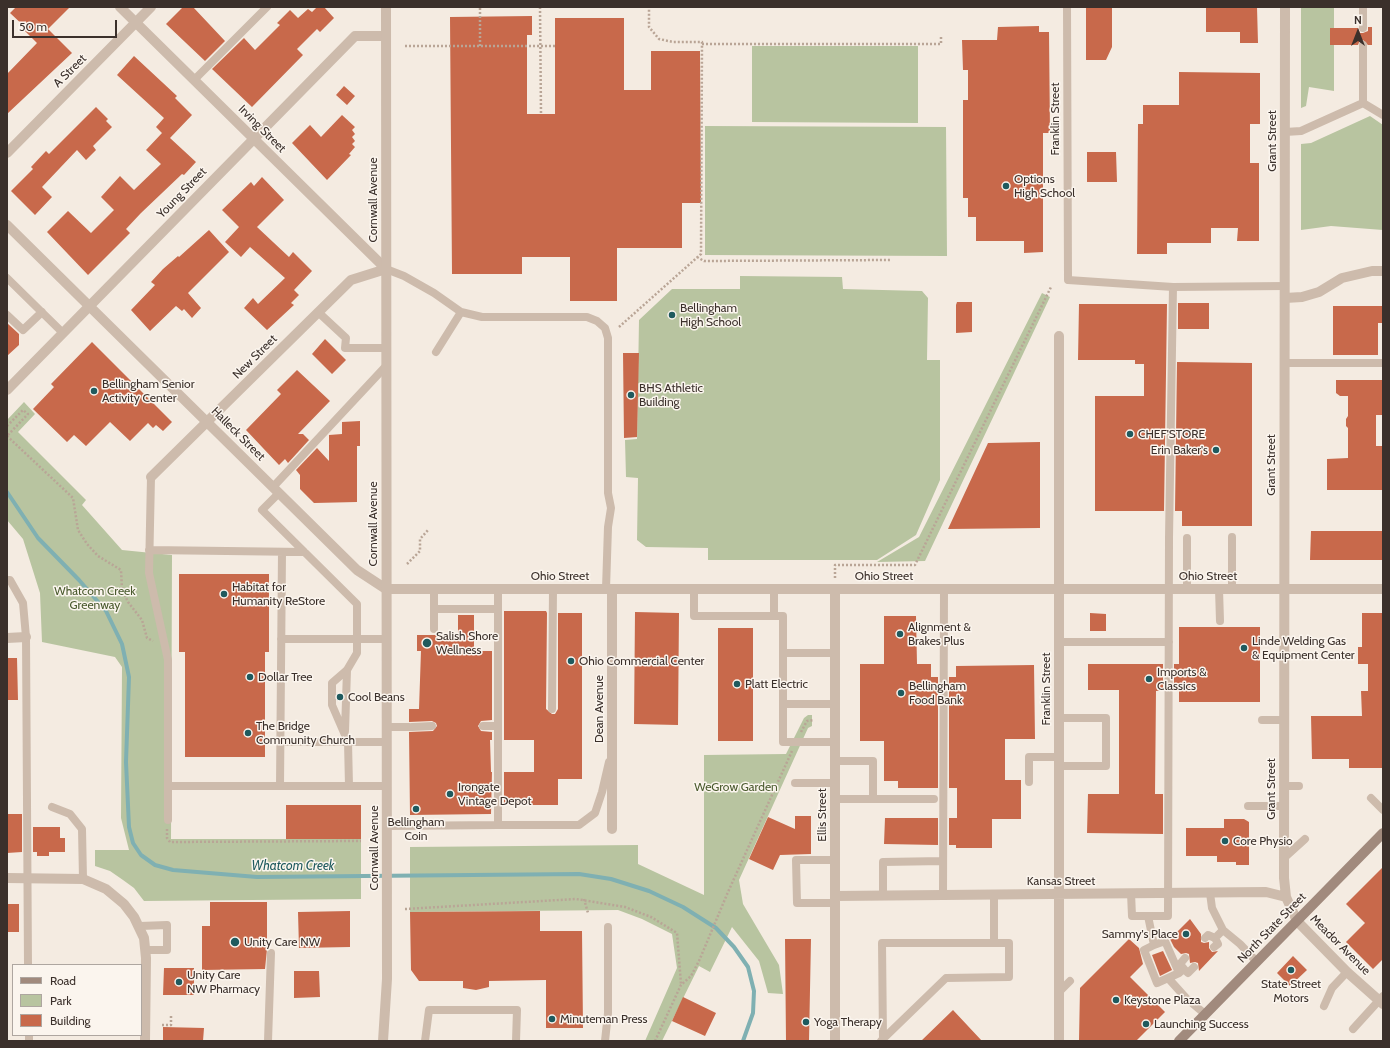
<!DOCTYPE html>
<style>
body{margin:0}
#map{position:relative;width:1390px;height:1048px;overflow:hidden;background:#f4ebe1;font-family:Cabin,sans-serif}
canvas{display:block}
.frame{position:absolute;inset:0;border:8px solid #3b302b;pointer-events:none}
.legend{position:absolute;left:12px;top:964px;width:130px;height:72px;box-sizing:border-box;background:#fbf5ee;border:1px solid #aea6a0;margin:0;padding:5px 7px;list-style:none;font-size:12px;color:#3b302b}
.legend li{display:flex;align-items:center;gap:8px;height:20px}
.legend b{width:20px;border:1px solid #aea6a0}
.north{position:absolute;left:1338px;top:12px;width:40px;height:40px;-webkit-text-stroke:3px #fbf5ee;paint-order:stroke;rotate:0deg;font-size:11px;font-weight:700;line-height:16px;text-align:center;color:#3b302b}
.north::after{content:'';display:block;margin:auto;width:14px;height:18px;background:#3b302b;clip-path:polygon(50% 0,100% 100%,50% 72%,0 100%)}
.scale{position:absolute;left:12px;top:20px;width:105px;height:18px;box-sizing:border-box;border:2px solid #3b302b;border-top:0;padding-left:5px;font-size:12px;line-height:14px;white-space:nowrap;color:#3b302b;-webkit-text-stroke:3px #fbf5ee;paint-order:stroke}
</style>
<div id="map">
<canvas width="1390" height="1048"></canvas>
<div class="frame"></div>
<ul class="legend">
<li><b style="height:5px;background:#a18a7d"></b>Road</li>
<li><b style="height:11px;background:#b8c4a0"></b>Park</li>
<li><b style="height:11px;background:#c8694b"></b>Building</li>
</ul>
<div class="north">N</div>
<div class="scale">50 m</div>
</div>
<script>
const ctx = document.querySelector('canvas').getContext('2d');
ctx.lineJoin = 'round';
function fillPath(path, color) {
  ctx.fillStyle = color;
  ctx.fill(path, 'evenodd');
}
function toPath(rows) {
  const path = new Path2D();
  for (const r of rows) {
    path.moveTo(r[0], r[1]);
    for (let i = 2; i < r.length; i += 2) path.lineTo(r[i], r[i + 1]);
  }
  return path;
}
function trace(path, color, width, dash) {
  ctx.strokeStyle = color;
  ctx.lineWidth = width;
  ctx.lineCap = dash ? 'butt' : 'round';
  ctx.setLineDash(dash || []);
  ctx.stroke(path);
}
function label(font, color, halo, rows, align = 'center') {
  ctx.font = font + ' Cabin,sans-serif';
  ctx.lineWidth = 3;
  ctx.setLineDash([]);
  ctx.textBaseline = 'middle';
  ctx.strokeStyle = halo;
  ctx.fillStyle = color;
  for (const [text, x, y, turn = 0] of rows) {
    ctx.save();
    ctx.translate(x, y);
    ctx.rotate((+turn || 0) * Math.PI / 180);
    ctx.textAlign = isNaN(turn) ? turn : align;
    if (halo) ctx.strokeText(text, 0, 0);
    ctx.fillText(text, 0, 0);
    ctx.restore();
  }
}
const green = toPath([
 [1301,7,1334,7,1334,28,1330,28,1330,45,1334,45,1334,91,1309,87,1306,106,1301,108],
 [752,46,918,46,918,123,752,122],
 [1370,116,1383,125,1383,230,1331,226,1301,230,1301,144,1311,143],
 [705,126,946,127,947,256,705,255],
 [740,276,842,277,843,289,922,291,928,298,927,360,940,360,940,480,916,535,877,560,708,560,708,548,646,547,637,540,638,478,626,477,625,440,637,439,639,320,672,289,740,289],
 [1042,293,1050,297,925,561,877,562,919,537],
 [24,402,35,414,18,432,86,500,82,505,122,550,172,555,171,839,361,839,361,899,144,901,134,888,123,880,110,871,95,866,95,850,129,850,121,818,122,667,115,657,42,642,40,593,23,539,7,520,7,420],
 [808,715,812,715,812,726,808,728,739,880,743,904,779,965,783,994,768,993,759,961,732,927,710,972,699,966,662,1041,645,1041,677,968,672,934,642,919,618,910,410,912,410,847,638,845,638,864,704,895,704,755,786,754,804,718]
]);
const stream = toPath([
 [7,492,38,538,79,580,106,611,122,644,129,677,126,762,129,827,133,843,141,855,155,865,173,870,257,877,579,874,611,879,649,891,683,907,716,928,734,947,748,967,754,991,753,1013,743,1041]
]);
const building = toPath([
 [16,7,70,7,48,29,72,53,7,114,7,74,37,43,24,30,26,28,10,13],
 [183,7,193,7,225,41,205,61,166,24],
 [317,7,324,7,334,18,320,32,317,29,297,49,303,55,252,107,212,69,244,38,255,50,280,25,277,23,290,10,298,18,308,9,312,12],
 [1086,7,1112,7,1112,47,1106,60,1086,60],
 [1206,7,1257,7,1258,43,1240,43,1240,32,1206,32],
 [532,16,532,35,527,35,527,114,555,114,555,18,624,18,624,90,651,90,651,51,700,51,701,203,682,203,682,248,617,248,617,301,570,301,570,257,522,257,522,274,452,274,450,17],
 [1039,26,1039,32,1049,32,1050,133,1043,133,1043,252,1024,253,1024,241,976,241,976,217,968,217,968,198,963,198,963,100,968,100,968,70,963,70,962,40,997,40,998,27],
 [1368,27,1372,27,1372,45,1368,45,1363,40,1360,40,1358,45,1330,45,1330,28,1358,28,1360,33,1363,33,1368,31],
 [134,56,177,96,175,98,192,115,170,138,196,162,184,175,182,174,141,213,126,229,130,233,88,275,47,232,68,211,91,233,114,210,101,197,120,176,134,190,161,164,146,150,162,133,156,127,164,118,117,75],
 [1179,72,1260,73,1260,124,1250,124,1250,163,1259,163,1259,241,1237,241,1238,228,1211,228,1211,243,1167,243,1167,254,1137,254,1138,124,1143,124,1143,105,1179,105],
 [344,86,355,96,347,105,336,95],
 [96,107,108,119,106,121,112,127,93,146,96,150,86,160,77,150,42,187,52,197,35,215,11,191,33,169,31,167,46,151,49,154],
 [342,115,355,127,352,130,355,134,352,137,355,141,352,144,355,147,349,154,351,155,327,180,292,143,310,125,321,137],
 [1087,152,1116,152,1117,182,1087,182],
 [262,177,284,200,257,227,289,257,293,252,312,271,294,290,299,295,291,303,294,305,267,330,244,308,253,298,258,304,285,278,250,247,241,257,225,242,239,227,222,210,251,182,254,186],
 [209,230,229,252,188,293,201,308,192,318,184,309,182,311,176,306,150,331,131,310,155,285,151,282,163,269,178,256,179,257],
 [957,302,972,302,972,332,956,333,956,305],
 [1178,303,1209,303,1209,329,1178,329],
 [1079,304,1167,304,1164,511,1095,511,1095,396,1144,396,1144,364,1135,364,1135,360,1078,360],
 [1333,306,1383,306,1383,323,1378,323,1378,355,1333,355],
 [7,323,19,334,19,345,7,356],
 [325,339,346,360,332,374,312,354],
 [92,342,172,422,163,431,156,425,153,428,148,423,130,441,110,422,86,446,74,435,67,442,33,409,54,387,51,384],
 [623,353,639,353,637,437,624,438],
 [1177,362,1252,363,1252,526,1182,526,1182,511,1175,511],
 [297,370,330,401,298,434,303,434,309,440,288,463,285,459,279,465,246,430,281,394,277,390],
 [1336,380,1383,380,1383,415,1376,415,1376,446,1383,446,1383,490,1327,490,1327,459,1348,458,1348,428,1346,426,1346,419,1348,416,1348,396,1340,396,1336,393],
 [360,421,360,446,357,446,357,502,314,503,300,489,300,475,296,470,317,448,329,461,329,435,342,434,342,422],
 [1040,442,1040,528,948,529,988,443],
 [1311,531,1383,531,1383,560,1310,560],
 [179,574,269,574,269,652,265,652,265,757,185,757,185,652,179,652],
 [504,611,546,611,547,613,546,709,552,714,555,714,558,709,558,613,582,613,582,779,558,779,558,805,504,805,504,772,534,772,534,740,504,740],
 [635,612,679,613,678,725,634,724],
 [1090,613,1106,614,1106,631,1090,631],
 [1362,613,1383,613,1382,768,1349,768,1349,759,1312,759,1311,716,1362,716,1361,691,1368,691,1368,664,1358,664,1358,647,1362,647],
 [458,615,474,615,474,651,492,651,492,720,481,721,478,726,481,731,492,732,492,740,490,740,491,772,492,772,491,814,410,815,409,732,433,731,437,726,436,723,432,721,409,722,409,709,419,709,421,651,417,651,417,635,458,635],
 [884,616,916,616,917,664,931,664,931,677,938,677,938,788,898,788,898,781,884,781,884,741,860,741,860,664,884,664],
 [1179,627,1260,627,1260,702,1179,702,1179,691,1174,691,1174,664,1179,664],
 [718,628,753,628,753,741,718,741],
 [7,658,17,658,18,700,7,700],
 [1088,664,1163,664,1163,691,1156,691,1155,794,1163,794,1163,834,1087,833,1088,794,1119,794,1119,690,1088,690],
 [1034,665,1035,739,1005,739,1005,780,1021,780,1021,819,992,819,992,848,956,848,956,845,949,845,949,818,957,818,957,788,949,788,949,677,956,677,956,666],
 [286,805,361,805,361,839,286,839],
 [7,814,22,814,22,852,7,853],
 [795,816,811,816,811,854,780,855,773,870,749,859,768,817,795,829],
 [885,818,938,818,938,845,884,844],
 [1224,819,1244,819,1249,822,1249,865,1236,865,1236,862,1217,862,1217,856,1186,856,1186,828,1224,828],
 [33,827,60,827,60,838,65,838,65,852,49,852,49,856,37,856,37,852,33,852],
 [1383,867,1383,959,1373,969,1346,942,1365,923,1346,904],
 [210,902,267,902,267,949,265,969,202,970,202,926,210,926],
 [7,904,19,904,19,932,7,932],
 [350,911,350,947,299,948,298,912],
 [540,911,540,931,582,931,583,1028,546,1028,546,980,489,981,489,987,476,990,463,988,463,981,419,981,411,970,410,912],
 [1190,919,1201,934,1201,942,1204,943,1209,942,1209,948,1212,952,1218,951,1199,971,1198,963,1195,962,1190,963,1189,954,1186,953,1181,954,1174,947,1170,939],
 [785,939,811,939,809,1041,786,1041],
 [1129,939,1139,948,1143,964,1130,977,1165,1012,1136,1041,1079,1041,1080,988],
 [1163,951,1172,970,1160,976,1152,955],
 [1293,956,1307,970,1290,986,1277,973],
 [164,968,194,968,194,995,163,995],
 [294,971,319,971,320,997,294,998],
 [683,997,716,1013,705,1036,672,1021],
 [953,1010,982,1041,921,1041],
 [163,1027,204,1028,203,1041,163,1041]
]);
const path = toPath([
 [540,7,541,114],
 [702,44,941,44,941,37],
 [405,46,555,46],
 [480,46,480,7],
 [697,257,704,261,891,260],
 [619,327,701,254,702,42,673,42,659,39,649,27,649,7],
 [7,426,23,410,28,414,7,436],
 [7,436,73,498,78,530,87,544,98,556,121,570,122,589,128,602,142,620,147,638,153,641],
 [407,564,420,551,420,539,428,530],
 [835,578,835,565,915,565,1051,287],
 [801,732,807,721,814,720],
 [167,829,167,838,170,842,361,841],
 [584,899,588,913],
 [405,909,576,899,625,907,651,917,677,933,681,984],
 [162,1025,171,1025,171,1014],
 [655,1041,681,985,691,976,699,961,728,892,792,751]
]);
const service = toPath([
 [1067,7,1068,280,1173,287,1285,286],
 [1363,7,1363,28],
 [1363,45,1363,103,1383,115],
 [194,80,267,7],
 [1285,132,1301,131,1363,103],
 [386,269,404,276,434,293,461,312],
 [7,278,63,333],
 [318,312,346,338,345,348,386,348],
 [7,315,23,330,42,312],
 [436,352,461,312,482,317,587,317,597,321,605,328,608,338,608,493,611,508,608,527,606,589],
 [1284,363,1383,363],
 [151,477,149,573,168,660,168,820],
 [273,487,386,366],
 [279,493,262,510,357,604,357,653,347,670,332,683,332,705,348,742,349,786],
 [1232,537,1232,589],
 [1187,538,1187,589],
 [149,550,304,552],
 [7,580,10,580,23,603,26,637,28,965],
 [434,589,434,609,498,609],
 [498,589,498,825,579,825,595,813,602,792,609,762],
 [694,589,694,616,783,616,783,742,835,742],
 [774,589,774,616],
 [1219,589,1220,621],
 [434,609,434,629],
 [281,639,386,639],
 [1059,642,1169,642],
 [783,653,835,653],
 [783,704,835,704],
 [552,709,553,589],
 [1059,718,1106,718,1106,766,1059,766],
 [1262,720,1284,720],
 [483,726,498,726],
 [386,727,409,727],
 [412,727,432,726],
 [345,731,347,670],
 [280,742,386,742],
 [835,761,873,761,873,799],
 [1029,782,1029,757,1059,757],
 [795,783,835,783],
 [168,786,387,786],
 [280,786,282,552],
 [1284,786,1299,786],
 [1371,798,1383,810],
 [835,799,934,799],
 [1248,806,1284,806],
 [52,807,70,814,82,829,83,879],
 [387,826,498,825],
 [1284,858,1305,839],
 [835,860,796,860,797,903,835,903],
 [1131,893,1132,916,1168,916,1169,538,1173,287],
 [1210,893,1212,908,1223,930,1240,944,1257,962],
 [994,894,994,943],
 [883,895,883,862,943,861],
 [943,895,944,589],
 [1148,916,1154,945,1165,941,1179,973,1168,978,1186,998,1205,1014],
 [140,926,167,925,167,950,145,950],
 [1205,938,1208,935,1215,938],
 [1154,945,1144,950,1157,983,1168,978],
 [1214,947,1218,944,1215,938,1223,930],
 [1184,969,1180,964,1185,958],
 [1179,973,1184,969,1188,973,1194,967],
 [1059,992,1070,981],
 [1324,1006,1332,988,1347,972],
 [1353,1029,1383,996],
 [29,1035,29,1041],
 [268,1041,271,953],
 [425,1041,429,1010,517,1010,516,1041],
 [605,1041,608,1013,608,927],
 [881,1041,883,1039,914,1009,946,978,1009,977,1009,943,882,943,883,1039]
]);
const minor = toPath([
 [120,7,386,269,351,280,151,477],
 [1285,7,1284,878,1286,897,1297,921],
 [7,153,151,7],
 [7,225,357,570,386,589],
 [1285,298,1302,297,1319,292,1342,278,1372,271,1383,271],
 [1059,336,1059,1041],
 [7,390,355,36,386,36],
 [835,589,835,1041],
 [7,638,26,637],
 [612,829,612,589],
 [7,878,83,879,106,889,124,904,134,917,144,938,146,958,145,1041],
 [835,896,1266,892,1286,897]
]);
const tertiary = toPath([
 [386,589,1383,589],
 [1297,921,1347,972,1383,1004],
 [383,1041,387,979,386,7]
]);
const secondary = toPath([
 [1179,1041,1383,833]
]);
const markers = [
 [1006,186,4,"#1f5a5e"],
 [672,315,4,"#1f5a5e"],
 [94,391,4,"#1f5a5e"],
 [631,395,4,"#1f5a5e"],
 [1130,434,4,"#1f5a5e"],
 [1216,450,4,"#1f5a5e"],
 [224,594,4,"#1f5a5e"],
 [900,634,4,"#1f5a5e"],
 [427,643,5,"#1f5a5e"],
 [1244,648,4,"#1f5a5e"],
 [571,661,4,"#1f5a5e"],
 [250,677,4,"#1f5a5e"],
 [1149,679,4,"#1f5a5e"],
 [737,684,4,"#1f5a5e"],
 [901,693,4,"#1f5a5e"],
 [340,697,4,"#1f5a5e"],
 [248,733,4,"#1f5a5e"],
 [450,794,4,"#1f5a5e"],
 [416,809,4,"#1f5a5e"],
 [1225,841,4,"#1f5a5e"],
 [1186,934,4,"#1f5a5e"],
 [235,942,5,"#1f5a5e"],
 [1291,970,4,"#1f5a5e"],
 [179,982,4,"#1f5a5e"],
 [1116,1000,4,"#1f5a5e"],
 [552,1019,4,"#1f5a5e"],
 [806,1022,4,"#1f5a5e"],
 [1146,1024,4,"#1f5a5e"]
];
const streetNames = [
 ["A Street",70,71,-45],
 ["Franklin Street",1055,119,-90],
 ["Irving Street",262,129,45],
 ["Grant Street",1272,141,-90],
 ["Young Street",182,193,-46],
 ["Cornwall Avenue",373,200,-90],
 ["New Street",255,357,-45],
 ["Halleck Street",238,434,45],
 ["Grant Street",1271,465,-90],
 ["Cornwall Avenue",373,524,-90],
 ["Ohio Street",560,576],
 ["Ohio Street",884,576],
 ["Ohio Street",1208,576],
 ["Franklin Street",1046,689,-90],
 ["Dean Avenue",599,709,-90],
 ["Grant Street",1271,789,-90],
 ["Ellis Street",822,815,-90],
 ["Cornwall Avenue",374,848,-90],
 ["Kansas Street",1061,881],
 ["North State Street",1272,928,-46],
 ["Meador Avenue",1340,945,45]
];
const poiNames = [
 ["Options",1014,179],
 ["High School",1014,193],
 ["Bellingham",680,308],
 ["High School",680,322],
 ["Bellingham Senior",102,384],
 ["Activity Center",102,398],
 ["BHS Athletic",639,388],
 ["Building",639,402],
 ["CHEF'STORE",1138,434],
 ["Erin Baker's",1208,450,"right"],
 ["Habitat for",232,587],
 ["Humanity ReStore",232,601],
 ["Alignment &",908,627],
 ["Brakes Plus",908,641],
 ["Salish Shore",436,636],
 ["Wellness",436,650],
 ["Linde Welding Gas",1252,641],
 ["& Equipment Center",1252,655],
 ["Ohio Commercial Center",579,661],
 ["Imports &",1157,672],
 ["Classics",1157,686],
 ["Dollar Tree",258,677],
 ["Platt Electric",745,684],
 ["Bellingham",909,686],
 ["Food Bank",909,700],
 ["Cool Beans",348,697],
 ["The Bridge",256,726],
 ["Community Church",256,740],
 ["Irongate",458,787],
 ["Vintage Depot",458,801],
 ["Bellingham",416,822,"center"],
 ["Coin",416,836,"center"],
 ["Core Physio",1233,841],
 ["Sammy's Place",1178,934,"right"],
 ["Unity Care NW",244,942],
 ["Unity Care",187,975],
 ["NW Pharmacy",187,989],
 ["State Street",1291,984,"center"],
 ["Motors",1291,998,"center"],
 ["Keystone Plaza",1124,1000],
 ["Minuteman Press",560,1019],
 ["Yoga Therapy",814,1022],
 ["Launching Success",1154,1024]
];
const parkNames = [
 ["Whatcom Creek",95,591],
 ["Greenway",95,605],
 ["WeGrow Garden",736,787]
];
const waterNames = [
 ["Whatcom Creek",293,866]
];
fillPath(green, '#b8c4a0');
trace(stream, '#7fb0b2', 4);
fillPath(building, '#c8694b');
trace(path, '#b9a596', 2.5, [2, 2]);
trace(service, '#cdbbac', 8);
trace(minor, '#cdbbac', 10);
trace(tertiary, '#cdbbac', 10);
trace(secondary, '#a18a7d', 10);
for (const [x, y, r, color] of markers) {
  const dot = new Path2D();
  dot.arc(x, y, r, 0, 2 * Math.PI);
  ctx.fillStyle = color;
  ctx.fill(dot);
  trace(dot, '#fbf5ee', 1.5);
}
label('12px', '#3b302b', '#fbf5ee', streetNames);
label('12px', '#3b302b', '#fbf5ee', poiNames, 'left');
label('12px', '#4a5a2e', '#fbf5ee', parkNames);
label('italic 13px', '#1f5a5e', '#fbf5ee', waterNames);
</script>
